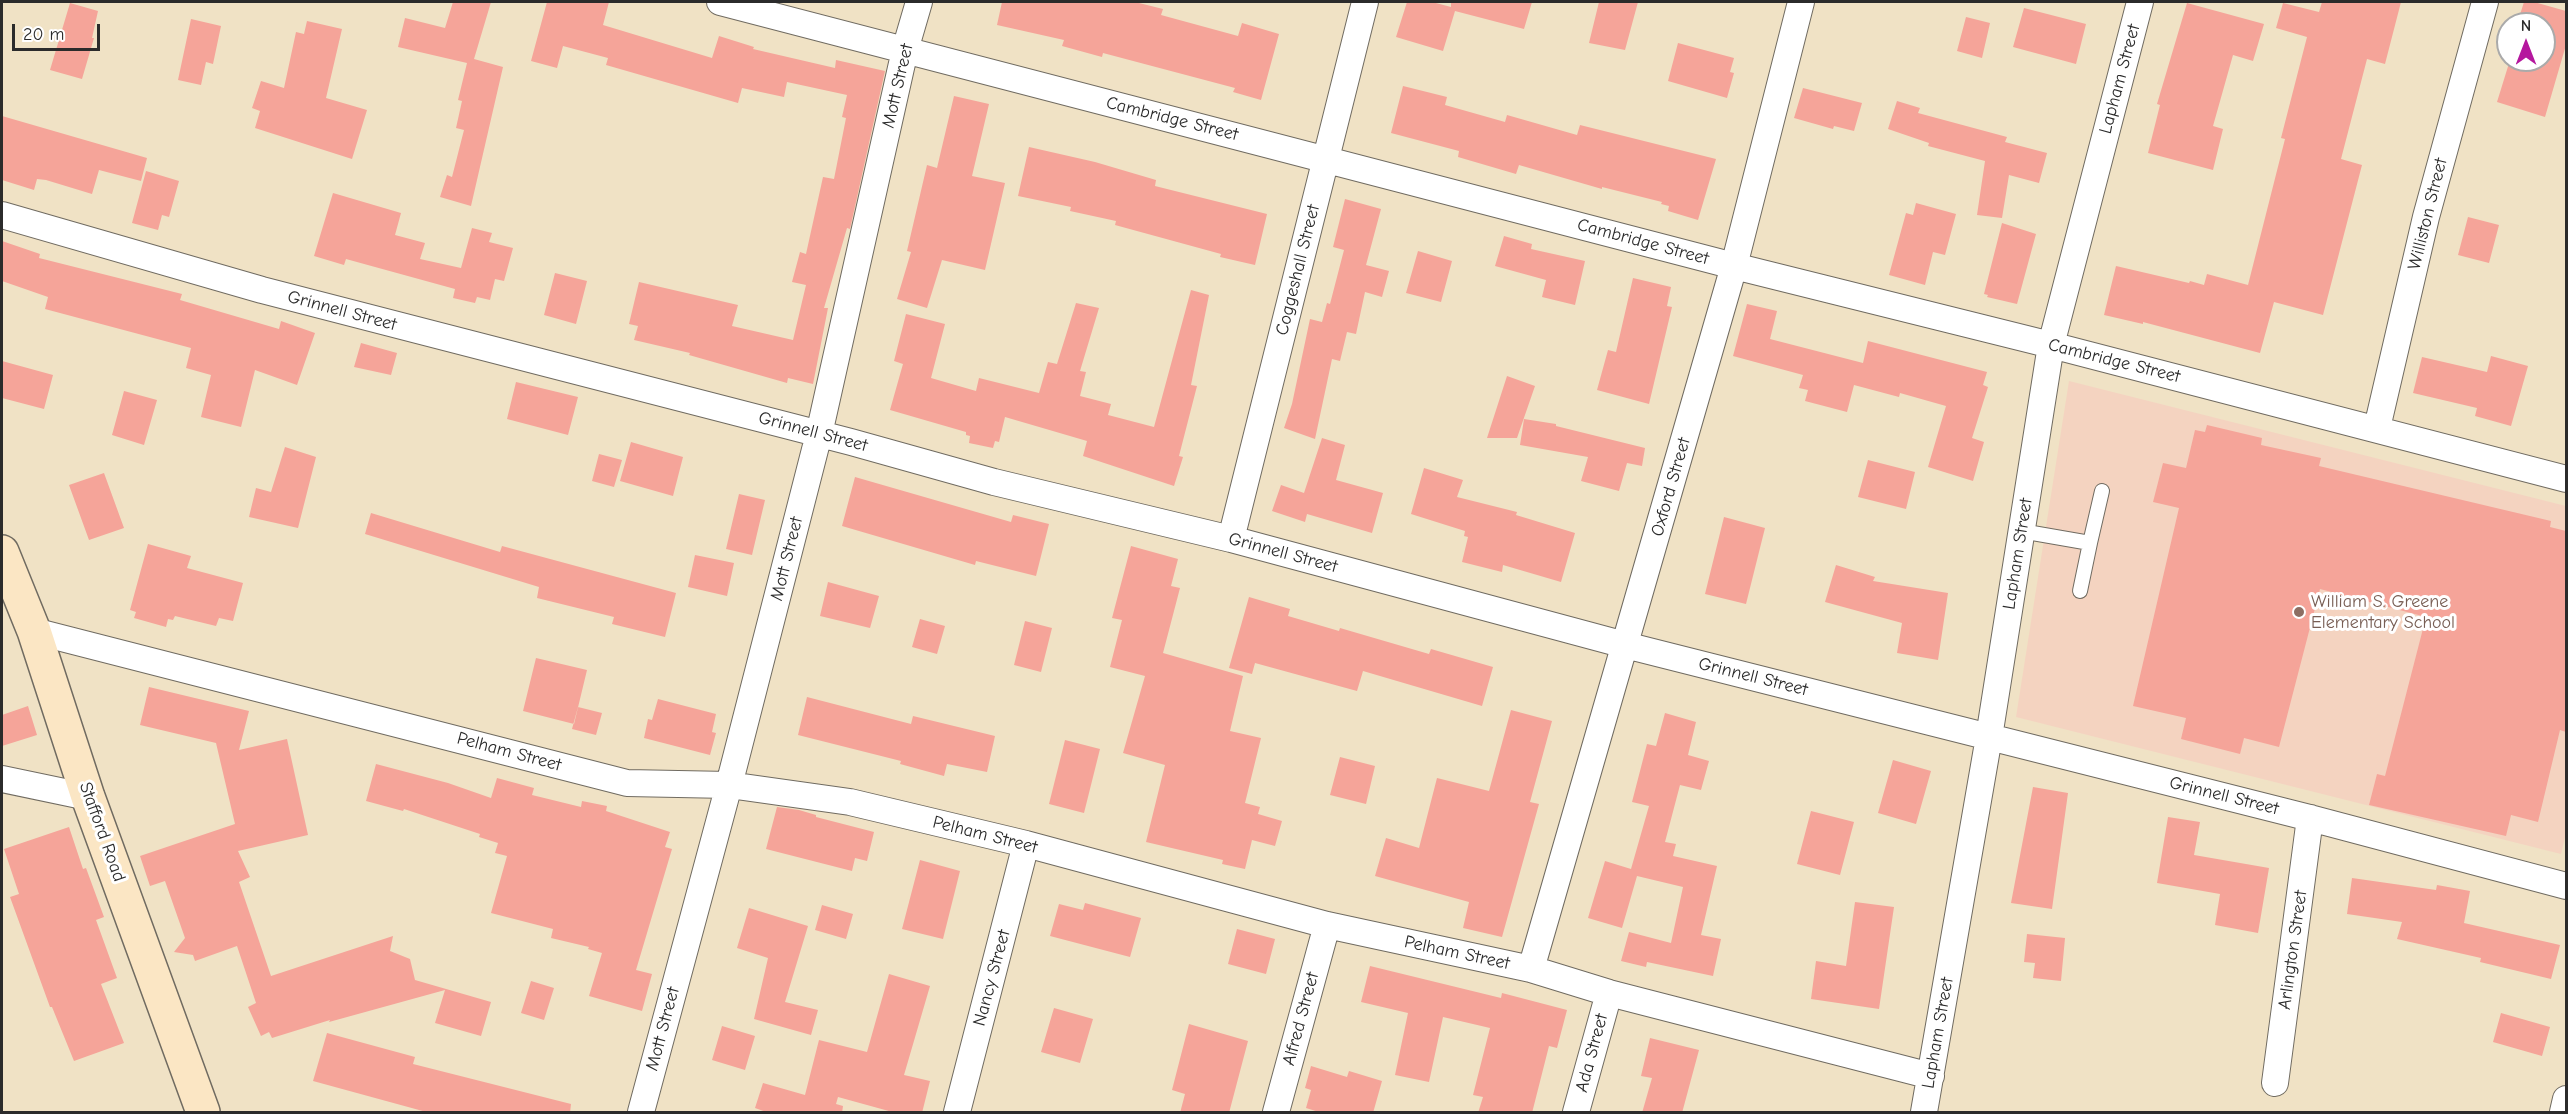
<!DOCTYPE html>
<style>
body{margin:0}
#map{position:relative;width:2568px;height:1114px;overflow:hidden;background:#f0e2c5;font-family:"Comic Neue",sans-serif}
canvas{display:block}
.frame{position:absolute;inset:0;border:3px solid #2b2b2b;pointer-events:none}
.north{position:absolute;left:2496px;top:12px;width:60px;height:60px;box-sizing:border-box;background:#fff;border:2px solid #aaa;border-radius:50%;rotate:0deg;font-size:16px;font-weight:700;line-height:24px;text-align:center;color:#2b2b2b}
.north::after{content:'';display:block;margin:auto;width:21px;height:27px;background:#b5179e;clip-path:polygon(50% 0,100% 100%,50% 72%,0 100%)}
.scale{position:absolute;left:12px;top:24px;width:88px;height:27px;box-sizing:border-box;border:3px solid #2b2b2b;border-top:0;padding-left:8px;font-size:18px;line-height:21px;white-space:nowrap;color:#2b2b2b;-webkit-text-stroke:4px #fff;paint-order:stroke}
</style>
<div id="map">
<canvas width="2568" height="1114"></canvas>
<div class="frame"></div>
<div class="north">N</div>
<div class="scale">20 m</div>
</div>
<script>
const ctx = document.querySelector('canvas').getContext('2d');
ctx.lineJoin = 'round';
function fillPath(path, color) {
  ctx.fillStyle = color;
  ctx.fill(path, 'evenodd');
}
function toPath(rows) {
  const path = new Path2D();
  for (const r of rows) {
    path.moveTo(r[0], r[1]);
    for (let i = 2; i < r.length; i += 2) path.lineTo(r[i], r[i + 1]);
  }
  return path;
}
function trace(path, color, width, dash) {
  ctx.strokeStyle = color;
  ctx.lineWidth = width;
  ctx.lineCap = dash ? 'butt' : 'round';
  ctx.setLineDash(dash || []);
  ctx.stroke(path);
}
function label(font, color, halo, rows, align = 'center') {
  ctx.font = font + ' "Comic Neue",sans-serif';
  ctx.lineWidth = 6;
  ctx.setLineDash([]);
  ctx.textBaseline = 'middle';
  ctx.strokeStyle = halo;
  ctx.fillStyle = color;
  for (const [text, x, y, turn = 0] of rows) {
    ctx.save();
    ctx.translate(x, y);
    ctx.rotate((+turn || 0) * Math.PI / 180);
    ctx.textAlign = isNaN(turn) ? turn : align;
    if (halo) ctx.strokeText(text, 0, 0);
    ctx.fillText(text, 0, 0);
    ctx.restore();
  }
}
const built = toPath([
 [2069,381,2566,506,2566,833,2561,854,2016,717]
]);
const building = toPath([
 [453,2,491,2,474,59,503,67,471,206,440,197,447,175,452,177,464,130,456,128,462,101,458,100,467,63,398,47,405,18,445,28],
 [547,2,609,2,603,25,712,58,719,36,754,47,753,49,835,68,836,60,885,71,850,229,847,228,824,308,828,308,813,384,788,378,787,383,689,355,690,353,634,340,638,326,629,324,639,282,738,305,732,326,793,340,806,285,792,282,800,252,806,254,823,177,834,179,846,118,842,117,847,95,787,82,784,97,742,88,738,103,606,65,608,58,563,46,557,68,531,61],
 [1002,2,1135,2,1163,9,1161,15,1238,36,1242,23,1279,34,1261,100,1233,92,1235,88,1103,53,1102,57,1062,46,1064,40,997,25],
 [1407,2,1432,2,1451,7,1451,2,1532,2,1524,29,1455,11,1443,51,1396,37],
 [1599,2,1638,2,1625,50,1589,43],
 [2322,2,2401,2,2385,64,2367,59,2341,159,2362,165,2323,315,2274,302,2260,353,2143,322,2143,324,2104,315,2116,266,2189,283,2190,281,2204,285,2207,274,2248,285,2285,139,2281,138,2307,37,2276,28,2283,3,2319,12],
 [2524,2,2534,2,2566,11,2566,45,2545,117,2497,102,2510,60,2544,60,2544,24,2517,24],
 [70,3,98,11,92,38,94,38,82,79,50,70],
 [2187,3,2264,24,2253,61,2233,55,2213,126,2223,129,2213,170,2148,153,2160,105,2157,104],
 [2024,8,2086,24,2076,64,2013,47],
 [1966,17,1990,23,1982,58,1957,51],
 [191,19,221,26,213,64,206,62,201,85,178,80],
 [307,21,342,29,326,98,367,110,352,159,255,128,260,111,252,108,261,81,284,88,296,32,304,34],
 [1678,43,1734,58,1730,72,1734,73,1727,98,1668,81],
 [1403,86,1447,97,1445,105,1505,122,1507,115,1577,135,1580,125,1716,159,1698,220,1668,211,1669,206,1661,204,1662,202,1602,187,1602,189,1519,165,1516,174,1458,157,1459,151,1391,133],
 [1803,88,1862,103,1854,131,1834,126,1833,129,1794,118],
 [954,96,989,104,972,176,1005,183,985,270,942,260,927,308,897,299,911,252,907,251,927,165,937,168],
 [1897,101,1920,108,1918,113,2007,137,2005,142,2047,153,2039,183,2009,175,2002,218,1977,215,1985,161,1928,146,1929,143,1888,129],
 [2,116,147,158,141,181,99,170,92,194,46,180,37,179,34,190,2,180],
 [1029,147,1095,162,1156,180,1155,186,1267,214,1255,265,1220,257,1221,254,1115,225,1116,221,1070,211,1071,207,1018,196],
 [146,171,179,181,169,217,162,215,158,230,132,223],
 [333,193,401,213,395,235,425,243,420,259,461,268,472,228,492,233,489,242,513,248,504,281,495,279,490,300,477,297,475,303,453,298,455,289,346,259,344,265,314,256],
 [1345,199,1381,209,1366,265,1389,271,1382,297,1365,292,1356,334,1347,332,1340,361,1332,359,1315,439,1284,428,1292,404,1310,319,1322,322,1327,303,1330,304,1344,250,1333,247],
 [1916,203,1956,214,1945,255,1933,252,1925,285,1889,275,1906,213,1913,215],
 [2468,217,2499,225,2489,263,2458,255],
 [2002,223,2036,234,2017,304,1987,297,1988,295,1984,294],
 [1504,236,1532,244,1531,249,1585,261,1575,305,1542,297,1546,280,1495,266],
 [2,241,40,254,39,258,182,294,180,300,279,329,281,321,315,333,297,385,255,370,241,427,201,417,211,375,186,368,191,348,45,309,48,297,2,281],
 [1418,251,1452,261,1441,302,1406,293],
 [555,273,587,281,576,324,544,315],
 [1633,278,1671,287,1667,306,1672,307,1649,404,1597,390,1608,350,1616,352],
 [1191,290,1209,295,1191,385,1197,386,1179,456,1183,457,1174,486,1083,456,1087,441,1005,417,999,442,995,441,993,448,969,443,970,436,966,435,966,432,890,410,903,364,894,361,906,314,945,324,931,378,976,391,979,378,1039,393,1048,362,1057,364,1076,303,1099,308,1080,371,1086,372,1080,396,1111,404,1108,415,1154,427],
 [1747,304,1777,311,1770,339,1863,363,1868,341,1987,372,1983,385,1988,387,1972,438,1984,442,1973,481,1928,467,1946,406,1900,393,1899,397,1854,385,1847,412,1805,401,1808,390,1799,388,1803,375,1733,356],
 [361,343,397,353,391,375,354,367],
 [2491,356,2528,366,2511,426,2475,416,2477,408,2413,393,2422,357,2487,372],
 [2,361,53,375,44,409,2,398],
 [1507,376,1535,386,1517,438,1487,438],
 [516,382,578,397,568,435,507,419],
 [124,391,157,400,144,445,112,435],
 [1524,419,1556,424,1556,426,1645,448,1642,466,1627,463,1619,491,1581,481,1588,457,1520,445],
 [2207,425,2262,438,2261,445,2321,458,2319,466,2551,521,2550,527,2566,531,2566,732,2560,730,2538,822,2511,815,2506,836,2369,805,2377,774,2385,776,2426,617,2320,589,2279,747,2244,738,2240,754,2181,739,2186,718,2133,706,2179,508,2153,502,2163,463,2186,468,2195,430,2205,432],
 [1322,438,1345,445,1336,480,1383,493,1372,533,1307,514,1305,522,1272,511,1281,485,1304,493],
 [631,442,683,457,673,496,620,481],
 [285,447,316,457,298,528,249,517,256,488,271,492],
 [599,454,622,460,614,487,592,481],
 [1868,460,1915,472,1906,509,1858,497],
 [1424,468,1463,480,1457,497,1517,512,1516,515,1575,533,1561,582,1503,565,1502,572,1462,562,1468,537,1464,536,1465,531,1411,514],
 [104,473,124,528,89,540,69,485],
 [855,477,1011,522,1013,515,1049,524,1036,576,976,561,975,565,842,526],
 [739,494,765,500,752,555,726,549],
 [371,513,500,552,502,546,676,593,665,637,612,624,614,617,537,598,539,587,365,534],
 [1724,517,1765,528,1746,604,1705,594],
 [148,544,191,556,187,568,243,583,233,621,219,618,216,626,175,616,173,620,168,619,166,627,134,618,136,612,130,610],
 [1131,546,1178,559,1171,586,1180,588,1163,653,1243,676,1230,731,1261,738,1245,803,1260,807,1258,814,1282,821,1275,846,1252,840,1245,869,1222,864,1223,860,1146,842,1165,765,1123,753,1145,676,1110,667,1122,620,1112,618],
 [695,555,734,563,727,596,688,587],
 [1836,565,1875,577,1873,581,1948,593,1938,660,1897,653,1902,623,1825,602],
 [828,582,879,596,870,628,820,616],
 [1249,597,1290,609,1288,616,1339,631,1340,628,1429,654,1431,649,1493,667,1482,706,1363,671,1357,691,1255,663,1252,674,1229,668],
 [920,619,945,626,937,654,912,647],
 [1025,621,1052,628,1041,672,1014,665],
 [536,658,587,670,574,724,523,711],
 [149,687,249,711,239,750,287,739,308,835,238,851,250,877,239,882,271,976,393,936,390,951,410,959,415,980,491,1002,481,1036,435,1023,445,990,329,1022,330,1020,272,1038,269,1032,261,1036,248,1007,256,1003,237,946,195,961,193,955,174,952,185,938,165,881,150,886,140,856,235,824,216,743,140,725],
 [807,697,911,724,913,716,995,736,987,772,947,764,944,776,900,764,901,761,798,735],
 [658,699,716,714,712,732,716,733,710,755,644,738,648,719,652,720],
 [28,706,37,735,2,746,2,715],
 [578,707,602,713,596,735,572,729],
 [1511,710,1552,721,1530,802,1539,804,1502,937,1463,928,1469,902,1375,876,1386,838,1419,848,1437,778,1489,791],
 [1665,713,1696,722,1688,755,1709,761,1701,790,1680,785,1665,842,1676,844,1673,856,1717,866,1701,935,1721,939,1713,976,1647,962,1646,967,1621,961,1629,932,1671,943,1683,887,1637,876,1622,928,1588,918,1605,861,1631,869,1649,806,1632,802,1647,744,1656,746],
 [1065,740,1100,749,1084,813,1049,804],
 [1340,757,1375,766,1366,804,1330,795],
 [1893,760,1931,771,1916,824,1878,813],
 [376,764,448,783,491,798,497,778,534,788,532,795,581,807,582,801,607,806,606,811,670,832,665,847,672,849,636,970,652,974,642,1011,589,996,602,953,588,949,589,947,551,938,553,929,491,913,507,856,495,853,498,843,479,837,480,834,404,809,403,811,366,801],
 [2033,787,2068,793,2052,909,2011,903],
 [777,807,799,810,816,815,816,817,874,832,867,861,855,858,852,871,766,849],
 [1811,811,1854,822,1840,875,1797,864],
 [2168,817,2200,822,2194,855,2269,868,2258,933,2215,925,2220,894,2157,883],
 [69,827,83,869,86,868,104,917,96,920,117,978,101,984,124,1043,74,1061,52,1007,50,1007,10,897,19,894,4,849],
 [920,860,960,871,943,939,902,929],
 [2352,878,2436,890,2437,885,2470,891,2464,923,2560,945,2551,979,2480,962,2481,958,2397,939,2402,922,2347,914],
 [1855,902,1894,907,1879,1009,1811,999,1816,961,1846,966],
 [1085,903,1141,918,1130,957,1050,936,1059,904,1083,910],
 [822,905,853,914,846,939,815,930],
 [749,908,808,926,785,1002,818,1010,811,1035,754,1019,768,958,737,948],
 [1237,929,1275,939,1266,974,1228,964],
 [2027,934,2065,938,2061,981,2033,978,2035,963,2024,962],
 [1370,966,1501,998,1502,993,1567,1010,1557,1048,1549,1046,1532,1113,1478,1113,1483,1097,1473,1095,1490,1028,1443,1017,1429,1082,1395,1075,1408,1013,1361,1002],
 [889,974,930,986,904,1075,930,1081,922,1113,896,1113,838,1097,836,1104,843,1106,842,1113,769,1113,755,1108,763,1083,805,1095,819,1040,867,1052],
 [531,981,554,988,544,1020,521,1013],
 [1054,1008,1093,1019,1080,1063,1041,1052],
 [2501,1013,2550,1027,2542,1056,2493,1042],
 [1189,1024,1248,1041,1229,1113,1180,1113,1185,1094,1172,1090],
 [722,1026,755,1036,745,1070,712,1060],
 [327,1033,415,1057,413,1064,571,1104,570,1113,430,1113,313,1081],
 [1650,1038,1699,1050,1682,1113,1642,1113,1652,1078,1641,1076],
 [1311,1066,1347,1077,1349,1071,1382,1081,1373,1113,1322,1113,1306,1108,1311,1090,1305,1088]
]);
const service = toPath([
 [2021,531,2090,543,2102,491],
 [2080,591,2090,543]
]);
const minor = toPath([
 [720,2,1734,266,2051,345,2566,479],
 [2,215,262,290,851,442,994,482,1231,539,1625,645,2310,818,2566,886],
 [2377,428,2426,217,2485,2],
 [1231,539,1365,2],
 [34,631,627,783,729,785,850,802,1026,844,1327,925,1531,969,1609,993,1931,1076],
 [2,779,88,797],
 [1531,969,1734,266,1801,2],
 [2275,1083,2310,818],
 [641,1112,729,785,819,434,905,50,919,2],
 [957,1112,1026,844],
 [1276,1112,1327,925],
 [1576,1112,1609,993],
 [1924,1112,1989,737,2051,345,2140,2],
 [2563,1112,2566,1099]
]);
const secondary = toPath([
 [2,552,34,631,88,797,203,1112]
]);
const markers = [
 [2299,612,6,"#8d6e63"]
];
const streetNames = [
 ["Lapham Street",2120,79,-75],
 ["Mott Street",898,86,-77],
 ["Cambridge Street",1172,119,14],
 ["Williston Street",2428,214,-76],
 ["Cambridge Street",1643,242,15],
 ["Coggeshall Street",1298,270,-76],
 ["Grinnell Street",342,311,15],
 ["Cambridge Street",2114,361,14],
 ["Grinnell Street",813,432,15],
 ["Oxford Street",1671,487,-74],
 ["Grinnell Street",1283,553,15],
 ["Lapham Street",2018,554,-81],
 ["Mott Street",787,559,-76],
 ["Grinnell Street",1753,677,14],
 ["Pelham Street",509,752,15],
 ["Grinnell Street",2224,796,14],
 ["Stafford Road",102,832,70],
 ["Pelham Street",985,835,14],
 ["Arlington Street",2293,950,-82],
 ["Pelham Street",1457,953,12],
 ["Nancy Street",992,978,-75],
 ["Alfred Street",1301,1019,-75],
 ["Mott Street",663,1029,-75],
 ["Lapham Street",1938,1033,-80],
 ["Ada Street",1592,1053,-75]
];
const educationNames = [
 ["William S. Greene",2311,602],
 ["Elementary School",2311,623]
];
fillPath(built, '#f4d3c0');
fillPath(building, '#f5a499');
trace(service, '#706b61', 16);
trace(minor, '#706b61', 28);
trace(secondary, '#706b61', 36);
trace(service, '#fff', 14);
trace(minor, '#fff', 26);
trace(secondary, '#fbe6c4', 33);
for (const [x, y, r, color] of markers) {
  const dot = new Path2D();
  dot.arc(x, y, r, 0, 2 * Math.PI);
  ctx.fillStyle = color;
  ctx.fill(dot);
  trace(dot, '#fff', 2);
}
label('18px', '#2b2b2b', '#fff', streetNames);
label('18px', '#785e54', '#fff', educationNames, 'left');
</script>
